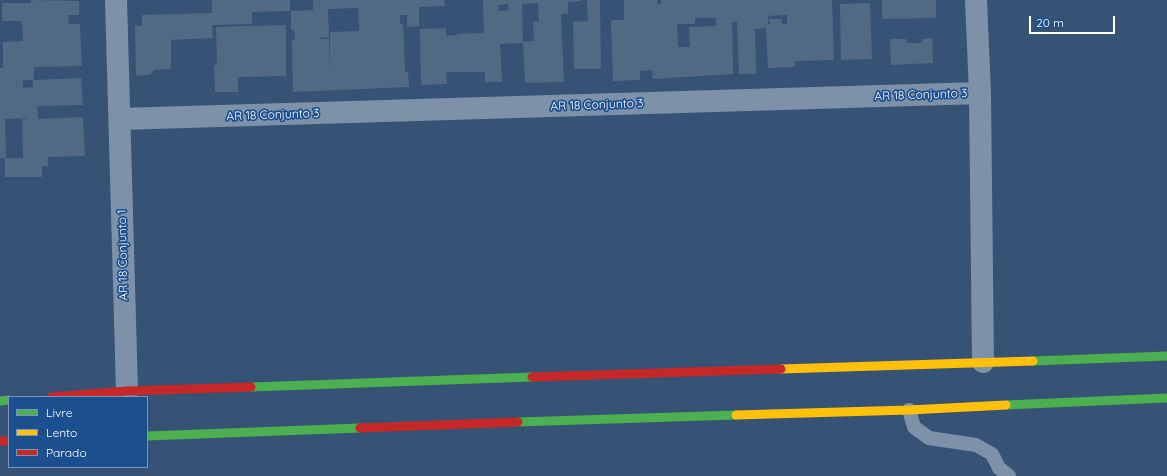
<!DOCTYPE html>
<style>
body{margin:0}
#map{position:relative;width:1167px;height:476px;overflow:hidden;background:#365274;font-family:Quicksand,sans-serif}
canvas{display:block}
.legend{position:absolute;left:8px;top:396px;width:140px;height:72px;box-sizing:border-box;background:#1b4f8f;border:1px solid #7695bc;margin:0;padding:5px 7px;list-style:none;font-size:12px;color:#fff}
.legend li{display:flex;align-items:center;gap:8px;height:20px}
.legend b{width:20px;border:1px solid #7695bc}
.scale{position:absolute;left:1029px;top:16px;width:86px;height:18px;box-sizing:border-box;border:2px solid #fff;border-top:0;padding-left:5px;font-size:12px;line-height:14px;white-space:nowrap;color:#fff;-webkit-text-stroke:3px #1b4f8f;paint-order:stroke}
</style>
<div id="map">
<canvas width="1167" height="476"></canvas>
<ul class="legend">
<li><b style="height:5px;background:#4caf50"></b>Livre</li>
<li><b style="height:5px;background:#ffc107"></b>Lento</li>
<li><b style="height:5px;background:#c62828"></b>Parado</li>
</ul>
<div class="scale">20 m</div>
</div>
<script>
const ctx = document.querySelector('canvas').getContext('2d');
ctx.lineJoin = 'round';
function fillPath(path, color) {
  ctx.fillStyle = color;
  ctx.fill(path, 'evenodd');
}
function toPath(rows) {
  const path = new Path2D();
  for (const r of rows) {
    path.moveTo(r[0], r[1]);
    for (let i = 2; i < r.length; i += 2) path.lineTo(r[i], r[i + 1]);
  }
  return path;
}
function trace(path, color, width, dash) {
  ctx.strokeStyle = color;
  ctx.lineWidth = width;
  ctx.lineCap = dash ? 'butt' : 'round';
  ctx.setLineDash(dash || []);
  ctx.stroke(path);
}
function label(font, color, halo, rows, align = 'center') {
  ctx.font = font + ' Quicksand,sans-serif';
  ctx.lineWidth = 3.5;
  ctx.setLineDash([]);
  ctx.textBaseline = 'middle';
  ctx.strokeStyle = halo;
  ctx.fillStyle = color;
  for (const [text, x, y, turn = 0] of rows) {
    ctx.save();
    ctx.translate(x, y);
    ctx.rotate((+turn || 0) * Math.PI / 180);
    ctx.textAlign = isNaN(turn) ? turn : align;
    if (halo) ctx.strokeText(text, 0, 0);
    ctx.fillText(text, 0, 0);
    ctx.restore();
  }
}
const building = toPath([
 [31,0,79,1,79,15,68,15,69,24,80,24,82,66,34,67,34,80,23,80,23,88,33,87,33,80,81,78,83,105,37,106,38,119,83,117,85,156,48,157,48,166,42,166,42,177,5,177,5,158,0,158,0,68,3,68,3,42,23,41,22,21,2,21,2,3,31,3],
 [27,118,27,119,22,119,23,158,6,158,5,119],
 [212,0,290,0,290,11,252,12,252,24,212,25,213,38,171,40,171,69,154,70,150,75,136,76,135,26,142,26,142,15,212,13],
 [313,0,444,0,445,6,419,7,419,26,407,27,407,15,400,15,400,24,403,23,405,72,408,72,409,87,293,92,292,40,295,40,294,30,291,30,291,11,313,10],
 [358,8,359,31,330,32,330,75,329,39,320,39,320,38,329,37,328,9],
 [483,0,581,0,581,1,568,2,568,14,561,14,564,82,525,83,523,43,500,44,502,82,485,82,485,72,446,72,447,84,421,85,420,29,446,28,446,36,458,35,457,34,484,33],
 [538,3,539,22,533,22,534,41,523,42,522,4],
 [508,4,509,10,498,11,498,5],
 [587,0,600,0,601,69,574,69,573,22,588,21],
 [624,0,657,0,657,4,661,4,661,0,832,0,834,60,795,61,795,67,768,68,766,28,755,29,756,74,739,74,737,22,732,22,733,74,653,79,652,70,640,71,640,80,613,81,611,20,624,20],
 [787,15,787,24,782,24,782,19,769,19,770,24,768,24,768,16],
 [695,18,716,18,716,26,689,27,690,47,678,47,677,24,695,24],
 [882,0,936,0,936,18,882,19],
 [870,3,872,59,841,60,840,4],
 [286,25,286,76,238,77,238,92,215,92,214,65,217,65,216,27],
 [932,38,933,63,891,65,890,39,906,39,906,43,922,43,922,39]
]);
const lane = toPath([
 [909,410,914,427,929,438,976,445,992,454,999,468,1009,476]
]);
const street = toPath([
 [116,0,127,391],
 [976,0,980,93,983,362],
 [120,119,980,93]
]);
const fast = toPath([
 [1033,361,1167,356],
 [251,387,532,377],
 [0,401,9,400],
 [1006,405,1167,398],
 [518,422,736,415],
 [147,436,360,428]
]);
const slow = toPath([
 [781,369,1033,361],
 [736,415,909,410,1006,405]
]);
const jam = toPath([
 [532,377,781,369],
 [51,397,127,391,251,387],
 [360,428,518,422],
 [0,441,9,441]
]);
const streetNames = [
 ["AR 18 Conjunto 3",921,95,-2],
 ["AR 18 Conjunto 3",597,105,-2],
 ["AR 18 Conjunto 3",273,115,-2],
 ["AR 18 Conjunto 1",123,255,-91]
];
fillPath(building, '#526984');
trace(lane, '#7d92a8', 14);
trace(street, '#7d92a8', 22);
trace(fast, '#4caf50', 9);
trace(slow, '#ffc107', 9);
trace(jam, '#c62828', 9);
label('12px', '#fff', '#1b4f8f', streetNames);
</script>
